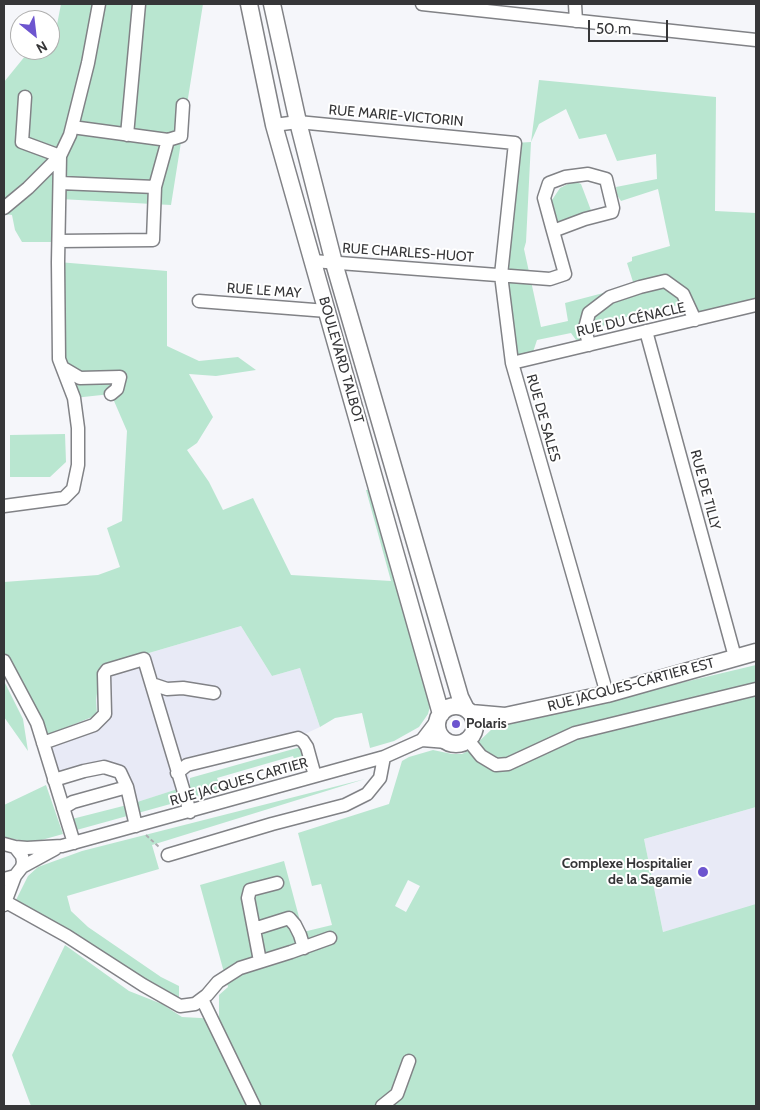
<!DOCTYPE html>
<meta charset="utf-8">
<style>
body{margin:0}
#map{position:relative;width:760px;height:1110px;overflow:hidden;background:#f5f6fa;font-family:Cabin,sans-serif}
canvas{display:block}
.frame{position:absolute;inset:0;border:5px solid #363638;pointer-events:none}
.north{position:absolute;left:10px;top:10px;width:50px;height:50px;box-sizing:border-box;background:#fff;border:1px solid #afafaf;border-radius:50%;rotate:151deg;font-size:14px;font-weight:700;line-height:20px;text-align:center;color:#363638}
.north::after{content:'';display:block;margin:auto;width:18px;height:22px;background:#6d55cf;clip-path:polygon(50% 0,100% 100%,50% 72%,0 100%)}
.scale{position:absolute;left:588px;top:20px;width:80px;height:22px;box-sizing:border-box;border:2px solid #363638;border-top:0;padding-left:6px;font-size:15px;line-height:18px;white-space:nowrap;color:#363638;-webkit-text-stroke:4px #fff;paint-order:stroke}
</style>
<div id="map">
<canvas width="760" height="1110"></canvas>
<div class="frame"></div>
<div class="north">N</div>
<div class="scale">50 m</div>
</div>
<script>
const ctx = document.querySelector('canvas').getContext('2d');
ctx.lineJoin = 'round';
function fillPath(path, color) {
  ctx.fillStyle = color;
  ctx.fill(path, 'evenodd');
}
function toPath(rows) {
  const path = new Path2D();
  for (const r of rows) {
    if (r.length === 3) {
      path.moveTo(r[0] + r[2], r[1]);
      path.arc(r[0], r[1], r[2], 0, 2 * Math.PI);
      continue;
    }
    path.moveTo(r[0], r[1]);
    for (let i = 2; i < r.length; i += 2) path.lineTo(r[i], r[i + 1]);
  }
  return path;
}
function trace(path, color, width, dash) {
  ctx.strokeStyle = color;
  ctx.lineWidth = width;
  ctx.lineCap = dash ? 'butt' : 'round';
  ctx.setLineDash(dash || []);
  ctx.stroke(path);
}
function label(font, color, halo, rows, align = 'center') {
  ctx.font = font + ' Cabin,sans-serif';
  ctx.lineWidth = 4;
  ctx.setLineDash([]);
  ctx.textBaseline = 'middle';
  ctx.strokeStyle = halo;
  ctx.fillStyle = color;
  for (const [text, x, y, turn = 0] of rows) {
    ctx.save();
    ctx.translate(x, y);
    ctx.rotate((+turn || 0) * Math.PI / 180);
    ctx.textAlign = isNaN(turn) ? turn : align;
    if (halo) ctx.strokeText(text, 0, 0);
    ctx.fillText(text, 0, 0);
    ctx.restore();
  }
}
const built = toPath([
 [241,626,272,676,300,668,320,727,296,738,187,769,191,785,131,804,127,787,104,767,54,780,45,736,97,715,96,700,101,667],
 [756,807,756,905,663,932,644,839]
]);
const green = toPath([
 [61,4,203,4,171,205,60,199,58,242,22,242,15,230,12,215,4,214,4,82,30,50,50,50,50,37,55,35],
 [539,80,716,97,715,211,756,213,756,305,695,320,687,303,622,318,600,327,587,336,581,347,571,333,537,340,533,352,512,363,501,275,515,143,531,142],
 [566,109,579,139,606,134,617,161,656,154,657,179,616,187,617,195,621,201,658,189,670,246,632,257,632,261,627,263,634,285,565,303,568,321,541,327,524,249,526,242,531,142,539,124],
 [574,181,581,184,592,213,577,228,554,222,552,200,560,188],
 [58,262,167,271,167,346,199,361,238,357,256,370,216,376,189,374,213,417,197,443,187,450,209,482,223,510,253,498,291,575,391,581,366,490,374,490,432,699,428,714,419,727,394,741,370,748,362,713,335,718,320,727,300,668,272,676,241,626,101,667,96,700,97,715,45,736,4,661,4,582,98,575,120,567,107,528,122,521,127,431,111,394,74,398,59,359],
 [65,434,66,462,50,477,10,477,10,435],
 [756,665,756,807,644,839,663,932,756,904,756,1106,31,1106,12,1055,65,945,129,991,162,1004,182,1017,219,1019,219,995,228,987,200,885,284,861,303,932,332,925,321,884,312,886,298,833,389,804,402,761,409,757,433,750,452,754,462,754,470,750,492,729,508,724],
 [408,880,420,886,406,912,395,906],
 [4,681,23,719,28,751,4,717],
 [304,746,312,766,298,769,293,756,217,778,221,790,73,831,68,820,131,804,190,785,190,778],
 [365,779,152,845,159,869,67,896,71,911,88,927,161,977,179,986,179,1000,16,900,28,876,38,867,82,851],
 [46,785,63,834,38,841,24,841,4,837,4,805]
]);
const path = toPath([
 [146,835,159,847]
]);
const minor = toPath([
 [422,4,756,40],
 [575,4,576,21],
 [274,125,298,122,515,143,501,275,512,363,607,694],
 [72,127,168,140,181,136,183,105],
 [127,135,139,4],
 [60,183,155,187,168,140],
 [4,208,28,188,60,156,70,135,88,63,99,4],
 [59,241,153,240,155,187],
 [313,261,550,279,565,274,553,231,544,198,549,183,565,177,588,174,606,179,613,208,612,212,585,219,553,231],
 [199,301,327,311],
 [646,331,735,657],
 [589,345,585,328,589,313,610,297,640,287,665,281,683,294,695,320],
 [512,363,756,305],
 [63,368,80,378,120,377,117,389,111,394],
 [4,506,64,498,73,489,78,465,78,428,74,398,59,359,58,262,60,156,22,142,25,97],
 [4,661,37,723,74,843],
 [152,684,167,689,183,688,214,693],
 [422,740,447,742],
 [468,740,481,756,496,765,508,764,575,733,756,689],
 [43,743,94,725,105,714,104,674,107,670,144,659,190,812],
 [177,773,187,765,298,738,303,741,307,747,315,776],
 [54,780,84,771,104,767,120,772,127,787,136,826],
 [63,808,73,802,127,787],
 [4,844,15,847,22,856,23,862,22,867,15,876,4,879],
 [15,847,27,848,62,846,384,757,422,740,438,719],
 [168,855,272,824,345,805,367,794,380,778,384,757],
 [22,867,55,849],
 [6,902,67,936,143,985,180,1006,195,1004,207,995,218,982,240,968,291,952,330,938],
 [4,905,15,876],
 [254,929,289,918,295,925,300,935,304,948],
 [260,961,248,898,250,890,277,883],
 [202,999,254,1106],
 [382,1106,397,1094,409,1061]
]);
const major = toPath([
 [249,4,274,125,441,714],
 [272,4,298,122,334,263,460,697,466,709],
 [456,725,19],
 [471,713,505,716,607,694,756,652]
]);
const markers = [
 [456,724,5,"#6d55cf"],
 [703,872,6,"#6d55cf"]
];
const streetNames = [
 ["RUE MARIE-VICTORIN",396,116,5],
 ["RUE CHARLES-HUOT",408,253,4],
 ["RUE LE MAY",264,291,4],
 ["RUE DU CÉNACLE",631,320,-13],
 ["BOULEVARD TALBOT",341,360,74],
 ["RUE DE SALES",543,418,74],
 ["RUE DE TILLY",705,490,75],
 ["RUE JACQUES-CARTIER EST",631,685,-15],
 ["RUE JACQUES CARTIER",239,782,-16]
];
const poiNames = [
 ["Polaris",466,724],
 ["Complexe Hospitalier",692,864,"right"],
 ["de la Sagamie",692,880,"right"]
];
fillPath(built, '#e8eaf6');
fillPath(green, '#b9e6d0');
trace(minor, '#818286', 15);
trace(major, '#818286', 19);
trace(path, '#acadb0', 2, [4, 2.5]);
trace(minor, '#fff', 12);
trace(major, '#fff', 16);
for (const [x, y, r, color] of markers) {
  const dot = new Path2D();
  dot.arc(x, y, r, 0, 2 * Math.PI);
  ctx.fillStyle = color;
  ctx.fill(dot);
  trace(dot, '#fff', 2);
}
label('14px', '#363638', '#fff', streetNames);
label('bold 14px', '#363638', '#fff', poiNames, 'left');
</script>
